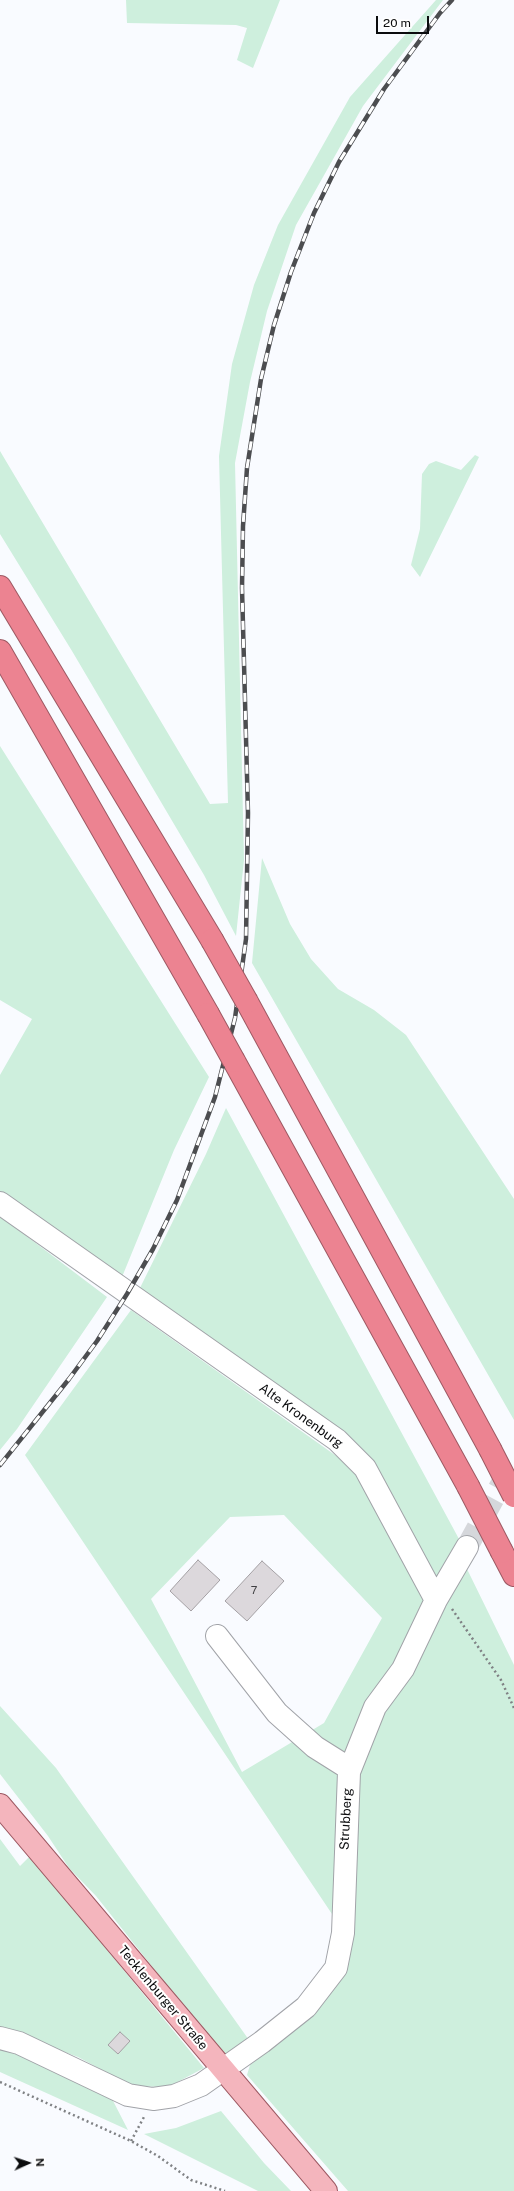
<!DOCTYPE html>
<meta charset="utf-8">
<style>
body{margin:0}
#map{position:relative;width:514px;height:2191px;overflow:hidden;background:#f9fbff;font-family:"Public Sans",sans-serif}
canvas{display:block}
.north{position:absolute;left:8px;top:2143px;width:40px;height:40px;-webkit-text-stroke:3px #fff;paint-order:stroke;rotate:87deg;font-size:11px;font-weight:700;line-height:16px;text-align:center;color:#0b0c0e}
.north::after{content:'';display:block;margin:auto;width:14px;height:18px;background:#0b0c0e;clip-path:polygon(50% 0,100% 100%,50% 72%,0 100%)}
.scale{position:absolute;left:376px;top:16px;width:53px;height:18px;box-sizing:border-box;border:2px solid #0b0c0e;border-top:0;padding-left:5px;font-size:12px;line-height:14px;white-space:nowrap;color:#0b0c0e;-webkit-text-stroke:3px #fff;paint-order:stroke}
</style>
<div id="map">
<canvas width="514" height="2191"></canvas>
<div class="north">N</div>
<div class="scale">20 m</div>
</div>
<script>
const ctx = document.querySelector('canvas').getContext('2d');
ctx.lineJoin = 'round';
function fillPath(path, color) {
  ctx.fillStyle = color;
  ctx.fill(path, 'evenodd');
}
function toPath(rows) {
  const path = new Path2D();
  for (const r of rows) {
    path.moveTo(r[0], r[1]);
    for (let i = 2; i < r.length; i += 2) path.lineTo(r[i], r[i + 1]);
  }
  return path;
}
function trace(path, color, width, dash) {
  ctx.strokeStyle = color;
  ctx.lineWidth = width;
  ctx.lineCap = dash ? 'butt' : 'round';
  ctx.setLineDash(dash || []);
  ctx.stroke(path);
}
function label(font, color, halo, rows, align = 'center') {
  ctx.font = font + ' "Public Sans",sans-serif';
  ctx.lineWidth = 4;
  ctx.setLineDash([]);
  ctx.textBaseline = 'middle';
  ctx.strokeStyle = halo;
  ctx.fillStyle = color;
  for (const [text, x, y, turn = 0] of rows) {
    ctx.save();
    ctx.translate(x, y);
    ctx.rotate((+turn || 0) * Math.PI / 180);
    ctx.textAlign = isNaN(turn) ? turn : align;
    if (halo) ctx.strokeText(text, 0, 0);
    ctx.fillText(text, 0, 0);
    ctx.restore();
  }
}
const green = toPath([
 [126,0,280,0,253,68,237,60,247,28,236,25,127,23],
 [436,0,443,0,363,106,296,225,267,311,250,382,235,463,244,860,236,936,204,875,72,651,0,534,0,451,210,804,228,803,219,456,232,364,254,285,278,225,350,97],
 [475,455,479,457,420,577,411,565,420,529,422,474,429,464,436,461,461,470],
 [0,746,209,1077,174,1150,122,1277,0,1192,0,1075,32,1019,0,1000],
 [262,858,290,924,311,959,338,989,374,1010,406,1035,514,1199,514,1420,252,963],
 [226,1108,459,1539,395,1663,368,1698,336,1920,25,1455,131,1310,356,1470,375,1466,138,1292,206,1154],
 [284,1515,382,1618,324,1723,242,1772,151,1599,230,1517],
 [0,1216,107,1297,17,1429,0,1450],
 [467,1569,514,1665,514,2191,348,2191,247,2075,250,2065,270,2049,344,1972,359,1773,381,1711,438,1610],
 [0,1706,56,1768,249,2040,224,2057,96,1896,69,1868,48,1836,0,1774],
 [0,1839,20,1866,30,1856,204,2068,168,2087,132,2086,78,2057,0,2028],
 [0,2047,37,2060,110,2095,128,2130,0,2072],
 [221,2111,264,2163,291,2191,258,2191,144,2134,176,2128]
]);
const building = toPath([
 [198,1560,220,1580,191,1611,170,1591,198,1560],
 [262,1561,284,1581,247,1621,225,1601,262,1561],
 [120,2032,130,2041,118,2054,108,2045,120,2032]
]);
const minorTunnel = toPath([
 [467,1547,514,1461]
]);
const path = toPath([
 [452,1609,501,1680,514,1708],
 [0,2082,131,2141,158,2156,191,2180,225,2191],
 [131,2141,144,2117]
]);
const minor = toPath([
 [0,1203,337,1440,365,1468,436,1600],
 [217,1636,277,1713,315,1747,342,1764,351,1767],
 [0,2038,19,2043,128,2095,153,2099,174,2096,201,2085,262,2042,306,2007,336,1968,343,1933,349,1772,375,1707,403,1669,436,1600,467,1547]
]);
const major = toPath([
 [0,1805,326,2191]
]);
const highway = toPath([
 [0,587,212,940],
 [0,651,208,1014],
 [247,1002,490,1449],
 [234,1061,468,1486],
 [502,1552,514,1575]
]);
const rail = toPath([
 [0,1465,69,1379,97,1341,127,1294,153,1249,177,1200,215,1097,235,1018,246,939,248,813,242,588,243,526,247,468,261,379,274,325,291,272,314,213,339,162,384,89,440,13,452,0]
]);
const highwayBridge = toPath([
 [212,940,247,1002],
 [208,1014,234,1061],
 [490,1449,514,1496],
 [468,1486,502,1552]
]);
const numberNames = [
 ["7",254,1591]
];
const streetNames = [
 ["Alte Kronenburg",301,1416,36],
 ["Strubberg",346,1819,-87],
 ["Tecklenburger Straße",163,1998,50]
];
fillPath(green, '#ceefdd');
fillPath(building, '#dcd8dc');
trace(building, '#a4a0a4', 1);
trace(minorTunnel, '#d5d7db', 22, [22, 11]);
trace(minor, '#a1a3a8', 24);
trace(major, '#9d5963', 24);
trace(highway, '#9d5963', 24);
trace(path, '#7f8184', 2.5, [2, 3]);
trace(minor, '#fff', 22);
trace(major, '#f4b5bd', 22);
trace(highway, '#ec8391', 22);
trace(rail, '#4c4d50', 4.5);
trace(rail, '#fff', 3, [9]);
trace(highwayBridge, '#9d5963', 24, []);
trace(highwayBridge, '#ec8391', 22);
label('11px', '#3f3f42', null, numberNames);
label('13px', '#0b0c0e', '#fff', streetNames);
</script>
